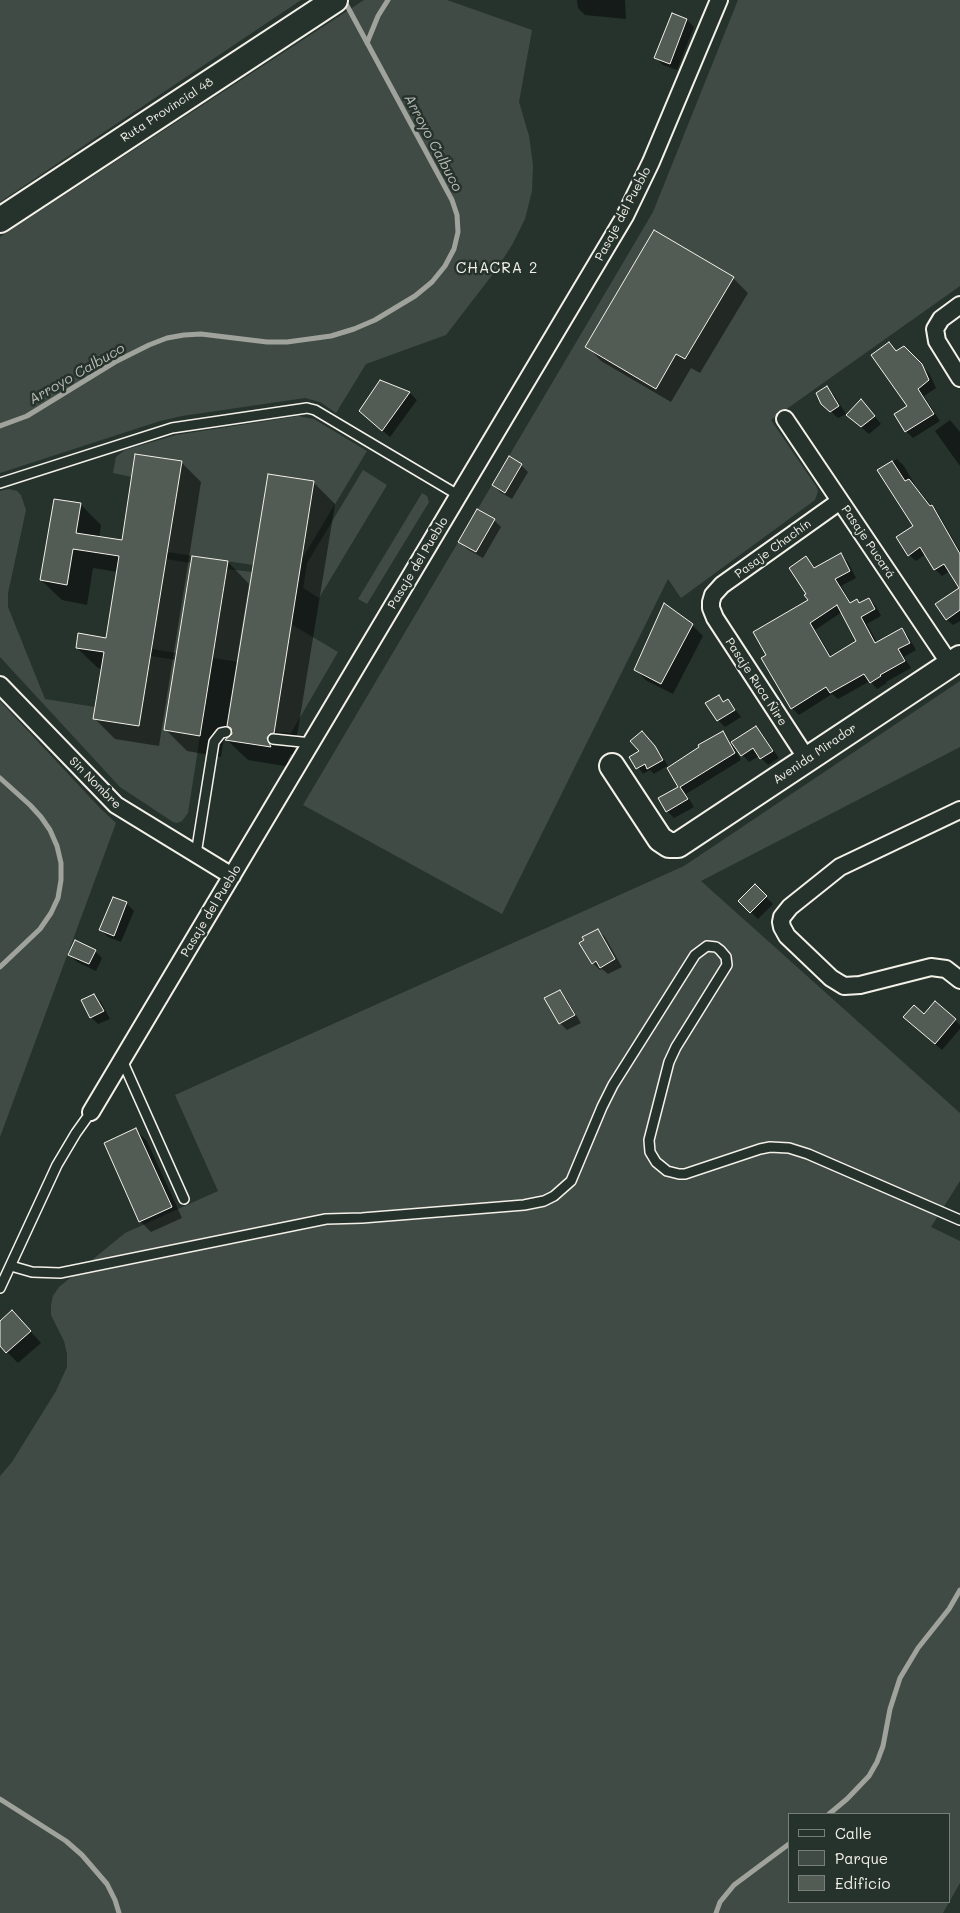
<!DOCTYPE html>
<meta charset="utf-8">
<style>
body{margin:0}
#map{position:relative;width:960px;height:1913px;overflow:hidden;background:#26332d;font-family:Mali,sans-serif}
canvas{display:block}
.legend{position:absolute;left:788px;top:1813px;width:162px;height:90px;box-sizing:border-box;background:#26332d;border:1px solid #787f78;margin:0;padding:6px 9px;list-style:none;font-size:15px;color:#f4f1e8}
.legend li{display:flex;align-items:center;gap:10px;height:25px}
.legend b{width:25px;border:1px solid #787f78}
</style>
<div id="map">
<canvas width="960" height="1913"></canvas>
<ul class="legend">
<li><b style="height:6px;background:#26332d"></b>Calle</li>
<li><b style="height:14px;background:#414b45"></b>Parque</li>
<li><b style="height:14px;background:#525c55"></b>Edificio</li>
</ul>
</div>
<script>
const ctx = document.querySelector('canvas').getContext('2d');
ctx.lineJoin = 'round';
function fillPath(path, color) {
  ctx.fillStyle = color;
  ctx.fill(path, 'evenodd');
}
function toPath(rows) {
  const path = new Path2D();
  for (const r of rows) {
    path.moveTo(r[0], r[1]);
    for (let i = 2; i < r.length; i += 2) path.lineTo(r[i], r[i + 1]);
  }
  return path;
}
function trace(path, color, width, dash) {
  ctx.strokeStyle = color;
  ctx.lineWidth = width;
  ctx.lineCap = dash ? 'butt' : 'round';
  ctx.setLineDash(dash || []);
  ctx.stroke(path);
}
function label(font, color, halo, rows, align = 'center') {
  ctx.font = font + ' Mali,sans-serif';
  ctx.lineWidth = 5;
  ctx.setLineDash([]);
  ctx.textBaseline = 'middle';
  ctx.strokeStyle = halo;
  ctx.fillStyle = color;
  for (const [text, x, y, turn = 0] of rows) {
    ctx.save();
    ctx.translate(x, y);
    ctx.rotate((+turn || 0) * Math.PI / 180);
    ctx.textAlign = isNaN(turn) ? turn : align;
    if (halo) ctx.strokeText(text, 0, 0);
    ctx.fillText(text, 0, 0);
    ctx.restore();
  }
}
const green = toPath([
 [0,0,301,0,0,202],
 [364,0,447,0,532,30,519,102,529,136,533,165,532,191,525,219,512,245,496,270,446,335,366,364,336,413,320,402,305,398,182,416,160,421,0,473,0,237],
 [738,0,960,0,960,286,771,420,816,486,818,491,815,500,681,598,668,579,502,914,303,805,653,212],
 [298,416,314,419,367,451,302,559,314,482,268,475,253,565,167,552,181,461,135,454,132,477,113,473,116,457,125,450,176,435],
 [363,470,387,485,319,598,303,588,307,563],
 [9,489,17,491,21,495,26,510,8,593,8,607,45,699,95,707,93,719,139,726,151,656,176,660,200,736,188,813,182,821,177,823,173,822,120,787,0,657,0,491],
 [422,493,427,496,429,502,367,604,358,599],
 [166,559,191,563,177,653,152,649],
 [227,569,252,572,238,662,213,658],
 [291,624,338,652,291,733,274,732],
 [960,681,960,747,701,881,960,1113,960,1181,931,1227,960,1241,960,1883,943,1913,0,1913,0,1476,12,1462,56,1391,67,1367,67,1354,64,1341,51,1315,51,1305,53,1296,59,1287,125,1233,218,1191,175,1095,684,866],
 [789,1814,949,1814,949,1902,789,1902],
 [0,701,100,808,116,823,0,1137]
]);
const shadow = toPath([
 [577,0,625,0,626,19,585,15,578,8],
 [687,20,694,27,677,70,663,65,656,58],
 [733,278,748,293,700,373,691,368,671,402,601,361,587,346],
 [903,348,929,373,936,388,924,396,940,421,913,438,906,431,909,406,897,352],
 [380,381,410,393,417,400,390,437,368,418],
 [827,388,834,395,846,414,838,418,827,408],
 [868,408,881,424,869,434,855,422],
 [950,420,960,432,960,466,935,431],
 [897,459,904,466,916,487,938,513,960,551,960,588,950,571,942,576,935,569,926,554,916,561,909,555,914,526,879,470],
 [181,462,201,482,159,746,115,739,95,719,102,669,98,668,77,648,107,639,118,572,93,568,87,605,62,600,41,580,80,504,101,525,99,538,123,542],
 [521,465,528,472,512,499,500,492,493,485],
 [314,483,335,504,294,754,291,754,288,760,291,767,248,760,227,740,233,734],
 [494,520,501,527,483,558,467,549,460,542],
 [841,555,848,562,856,578,841,586,851,603,857,600,860,604,869,599,876,606,881,616,867,624,878,644,902,630,908,636,916,650,904,657,911,668,886,682,887,683,877,689,870,681,838,699,832,694,799,715,792,708,768,655,809,600,806,558,816,568],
 [842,612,858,642,832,657,815,630],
 [228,562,249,584,221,757,187,751,166,730],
 [960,589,960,621,953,625,946,619],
 [664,605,692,625,703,636,673,694,647,681,636,670],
 [718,696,725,702,728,700,741,717,725,727,718,720],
 [756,728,763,735,779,758,768,765,759,756,749,762,738,750,736,751,741,760,686,794,694,807,674,818,667,811,660,799,680,787,667,766,654,774,650,770,643,774,631,757,641,752,648,739,661,754,669,768,723,733,732,743],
 [755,886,773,904,758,919,740,901],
 [114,898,127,904,134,911,121,942,108,937,101,930],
 [598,930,605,937,622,967,608,974,602,969,600,970,593,963],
 [95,951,102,958,96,971,77,962,70,955],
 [559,991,566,998,581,1023,567,1030,560,1023],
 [94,995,101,1002,110,1019,98,1024,91,1017],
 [924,1016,955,1020,960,1025,960,1029,942,1050,912,1024],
 [136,1130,147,1141,182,1218,151,1232,140,1221],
 [0,1323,23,1323,41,1343,18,1363,0,1345]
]);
const stream = toPath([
 [367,43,378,16,388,0],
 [0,426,27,416,115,362,149,345,167,338,184,335,201,334,267,342,287,342,331,336,354,329,375,320,415,296,432,282,445,266,454,249,458,232,457,215,452,200,344,0],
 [0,778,30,805,41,817,50,830,57,846,61,863,61,880,58,898,51,913,40,929,0,967],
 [0,1799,66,1841,82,1855,107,1884,115,1900,119,1913],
 [829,1814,847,1799,869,1776,877,1762,883,1746,890,1709,900,1678,918,1648,949,1609,960,1590],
 [716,1913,720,1902,734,1885,789,1844]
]);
const building = toPath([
 [672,13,687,19,670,64,654,58,672,13],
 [654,230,734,277,685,359,676,354,656,389,585,347,654,230],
 [889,342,896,351,904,346,922,364,929,380,918,389,934,414,905,432,894,414,907,406,871,355,889,342],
 [380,380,410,392,382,431,359,411,380,380],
 [827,386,839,406,830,412,821,404,816,393,827,386],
 [861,399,875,416,861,427,846,415,861,399],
 [135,454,182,461,139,726,93,719,104,652,76,648,78,633,106,638,119,556,73,549,67,585,40,580,54,499,81,503,76,533,122,540,135,454],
 [509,456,522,464,505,493,492,485,509,456],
 [892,461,905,481,909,479,930,506,932,505,960,554,960,610,946,620,935,604,959,588,944,564,934,570,920,547,908,556,896,537,913,526,877,470,892,461],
 [268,474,314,481,274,733,270,734,267,738,271,747,225,740,232,734,231,728,227,726,268,474],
 [477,509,495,519,476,552,458,542,477,509],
 [841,553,850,571,835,579,850,603,857,599,859,603,869,598,875,609,861,617,875,643,902,628,910,643,898,649,905,661,880,675,881,676,870,683,864,674,830,693,826,687,791,709,761,658,766,655,753,632,808,600,804,595,806,594,789,568,806,556,814,568,841,553],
 [837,605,856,641,830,657,810,623,837,605],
 [192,556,228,561,200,736,164,730,192,556],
 [664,603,693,624,661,684,634,670,664,603],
 [719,695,723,702,728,699,735,710,717,721,705,703,719,695],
 [756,726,773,751,760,759,753,748,741,756,731,742,756,726],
 [642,731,655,746,663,760,647,769,645,764,636,769,629,757,639,751,630,741,642,731],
 [723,731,735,753,680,787,688,799,666,812,658,798,678,787,667,768,699,747,698,745,723,731],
 [755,884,767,896,750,913,738,901,755,884],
 [113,897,127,902,114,936,99,930,113,897],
 [598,929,615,959,600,968,596,961,592,964,579,943,584,940,582,937,598,929],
 [75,940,96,950,89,964,68,955,75,940],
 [560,990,575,1015,559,1024,544,998,560,990],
 [94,994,104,1011,90,1018,81,1000,94,994],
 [935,1001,956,1019,935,1044,903,1017,914,1005,924,1014,935,1001],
 [136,1128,172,1207,139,1222,104,1143,136,1128],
 [12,1310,31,1331,6,1353,0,1346,0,1321,12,1310]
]);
const lane = toPath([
 [0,483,172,428,307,408,315,410,458,495],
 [273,739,311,743],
 [196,854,214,742,221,733,226,732],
 [122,1060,184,1199],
 [11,1266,32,1272,60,1273,326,1219,362,1218,524,1205,544,1201,554,1196,571,1181,602,1107,613,1085,695,955,707,946,716,947,720,950,726,957,727,965,676,1047,669,1062,649,1140,650,1152,656,1162,667,1171,679,1174,685,1174,760,1149,770,1147,789,1148,808,1154,960,1220],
 [0,1288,57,1165,76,1133,91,1112]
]);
const street = toPath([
 [960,305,941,319,935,329,937,341,960,378],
 [785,419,950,664],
 [0,685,116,805,232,876],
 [807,759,715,618,711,608,711,602,713,595,722,585,840,501],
 [960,810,840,867,790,907,782,917,781,922,782,927,787,936,831,978,844,986,860,985,931,967,946,969,960,980],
 [91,1112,625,216,651,162,719,0]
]);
const secondary = toPath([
 [0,220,335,0],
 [612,766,660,839,669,845,678,845,960,658]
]);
const streetNames = [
 ["Ruta Provincial 48",167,110,-33],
 ["Pasaje del Pueblo",623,214,-62],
 ["Pasaje Pucará",868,542,56],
 ["Pasaje Chachín",773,549,-36],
 ["Pasaje del Pueblo",418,563,-59],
 ["Pasaje Ruca Ñire",756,682,57],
 ["Avenida Mirador",815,754,-34],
 ["Sin Nombre",95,783,45],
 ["Pasaje del Pueblo",211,911,-59]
];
const waterNames = [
 ["Arroyo Calbuco",433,143,62],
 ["Arroyo Calbuco",77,374,-30]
];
const quarterNames = [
 ["CHACRA 2",497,268]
];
fillPath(green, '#414b45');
fillPath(shadow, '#0007');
trace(stream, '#9fa39b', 5);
fillPath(building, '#525c55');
trace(building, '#f4f1e8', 1);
trace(lane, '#f4f1e8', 12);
trace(street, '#f4f1e8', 20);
trace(secondary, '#f4f1e8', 28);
trace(lane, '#26332d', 9);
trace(street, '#26332d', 16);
trace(secondary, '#26332d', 24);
label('12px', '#f4f1e8', '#26332d', streetNames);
label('italic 14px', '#bcbdb5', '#26332d', waterNames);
ctx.letterSpacing = '1px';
label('15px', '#f4f1e8', '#26332d', quarterNames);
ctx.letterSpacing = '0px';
</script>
